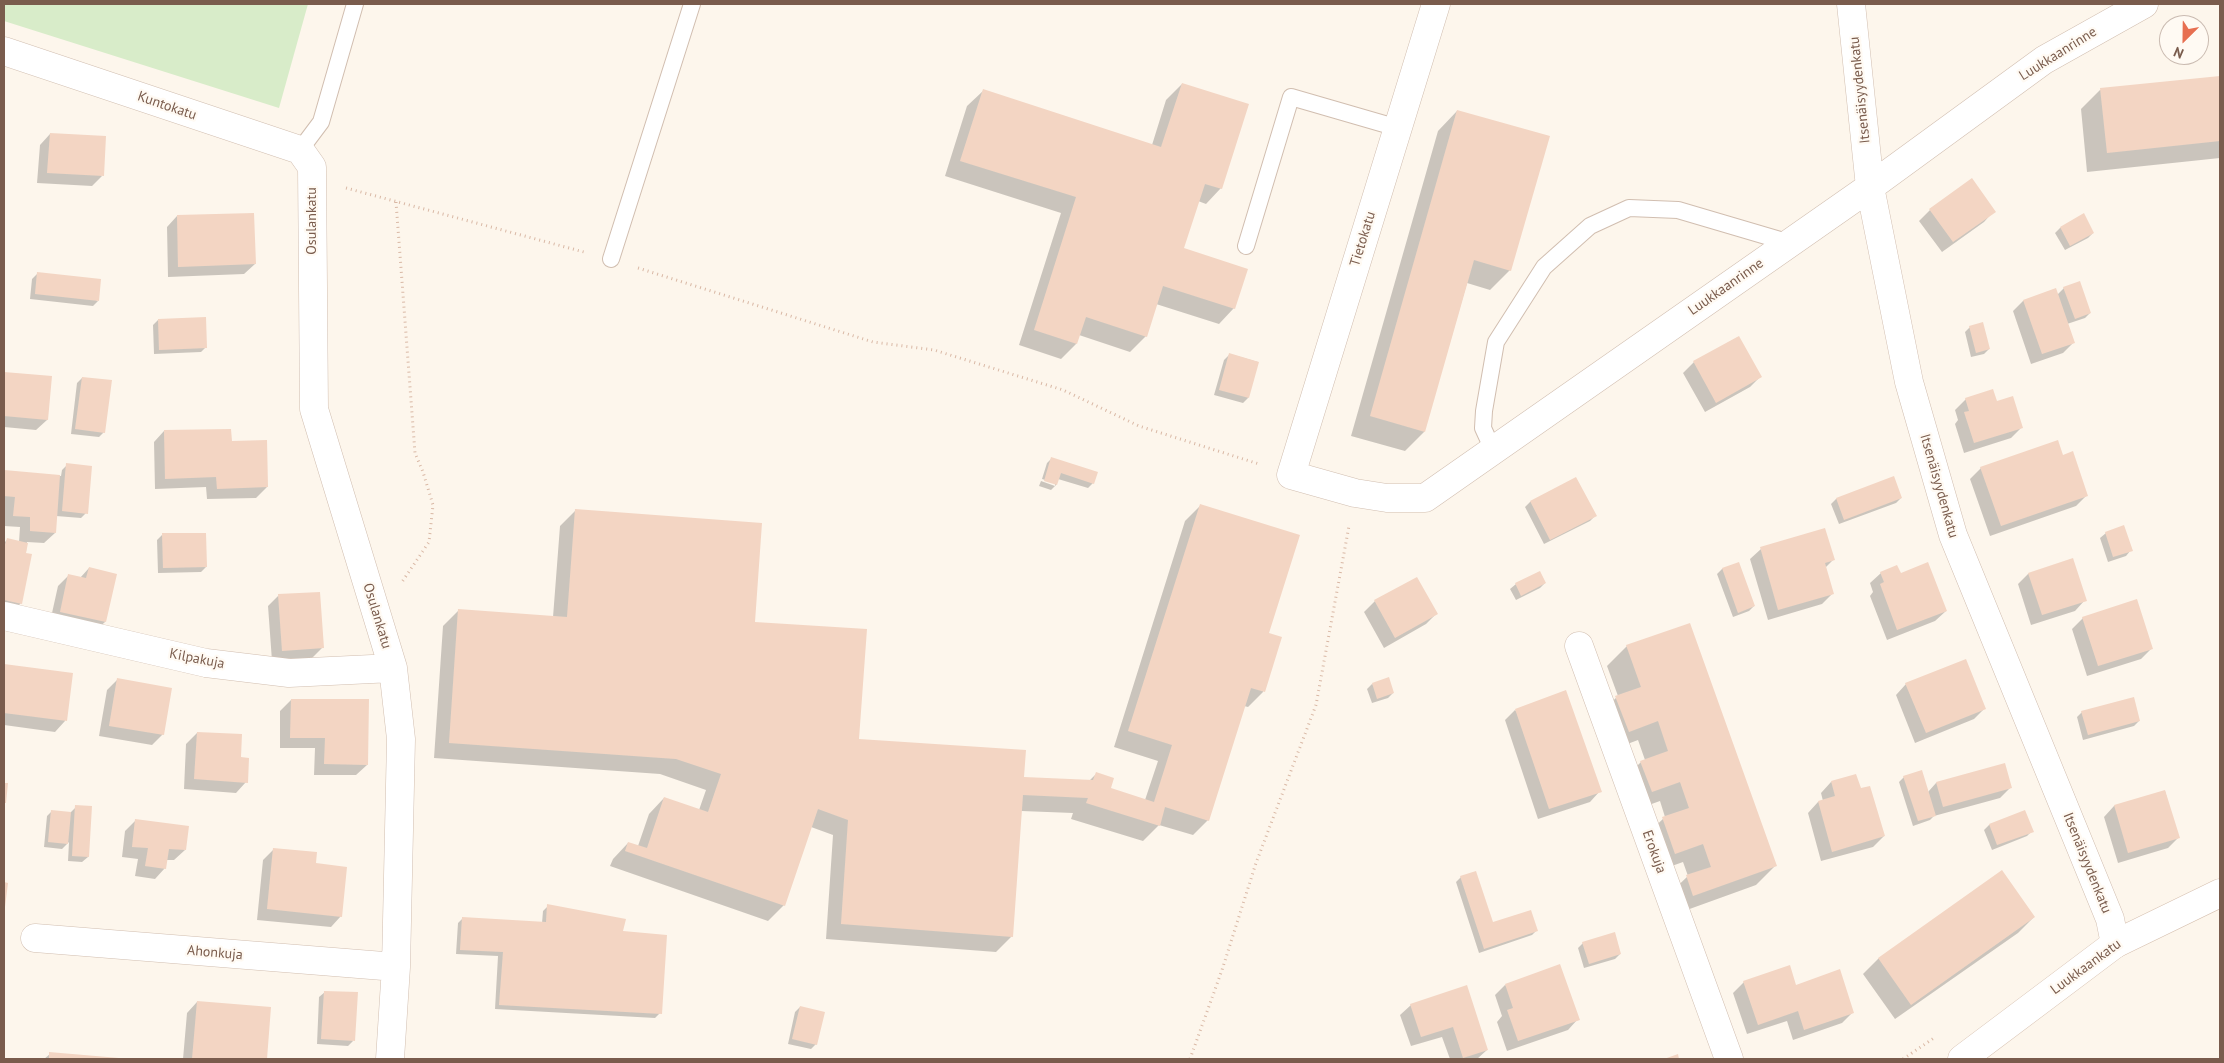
<!DOCTYPE html>
<meta charset="utf-8">
<style>
body{margin:0}
#map{position:relative;width:2224px;height:1063px;overflow:hidden;background:#fdf6ec;font-family:"PT Sans",sans-serif}
canvas{display:block}
.frame{position:absolute;inset:0;border:5px solid #7a5c4d;pointer-events:none}
.north{position:absolute;left:2159px;top:15px;width:50px;height:50px;box-sizing:border-box;background:#fffaf3;border:1px solid #cabbb1;border-radius:50%;rotate:203deg;font-size:14px;font-weight:700;line-height:20px;text-align:center;color:#7a5c4d}
.north::after{content:'';display:block;margin:auto;width:18px;height:22px;background:#e76f51;clip-path:polygon(50% 0,100% 100%,50% 72%,0 100%)}
</style>
<div id="map">
<canvas width="2224" height="1063"></canvas>
<div class="frame"></div>
<div class="north">N</div>
</div>
<script>
const ctx = document.querySelector('canvas').getContext('2d');
ctx.lineJoin = 'round';
function fillPath(path, color) {
  ctx.fillStyle = color;
  ctx.fill(path, 'evenodd');
}
function toPath(rows) {
  const path = new Path2D();
  for (const r of rows) {
    path.moveTo(r[0], r[1]);
    for (let i = 2; i < r.length; i += 2) path.lineTo(r[i], r[i + 1]);
  }
  return path;
}
function trace(path, color, width, dash) {
  ctx.strokeStyle = color;
  ctx.lineWidth = width;
  ctx.lineCap = dash ? 'butt' : 'round';
  ctx.setLineDash(dash || []);
  ctx.stroke(path);
}
function label(font, color, halo, rows, align = 'center') {
  ctx.font = font + ' "PT Sans",sans-serif';
  ctx.lineWidth = 4.5;
  ctx.setLineDash([]);
  ctx.textBaseline = 'middle';
  ctx.strokeStyle = halo;
  ctx.fillStyle = color;
  for (const [text, x, y, turn = 0] of rows) {
    ctx.save();
    ctx.translate(x, y);
    ctx.rotate((+turn || 0) * Math.PI / 180);
    ctx.textAlign = isNaN(turn) ? turn : align;
    if (halo) ctx.strokeText(text, 0, 0);
    ctx.fillText(text, 0, 0);
    ctx.restore();
  }
}
const green = toPath([
 [4,4,308,4,279,108,4,21]
]);
const shadow = toPath([
 [2220,77,2220,158,2087,172,2081,109,2100,90],
 [1182,84,1221,188,1206,204,1198,201,1182,249,1234,308,1219,324,1156,304,1146,336,1130,352,1079,335,1076,344,1061,359,1019,345,1061,213,945,176,967,106,983,91,1152,145,1166,100],
 [1457,111,1510,270,1490,290,1467,283,1424,432,1405,451,1351,436,1438,131],
 [50,134,102,176,92,186,37,183,40,145],
 [1972,180,1994,211,1984,222,1942,252,1919,221,1930,210],
 [2084,215,2093,233,2088,238,2065,250,2055,233,2060,228],
 [177,216,255,264,244,274,168,277,167,227],
 [38,273,98,301,93,306,30,299,32,279],
 [2064,288,2090,313,2085,318,2067,324,2074,342,2063,353,2031,364,2013,311,2023,301,2055,289,2057,295],
 [158,320,206,347,201,352,154,354,153,325],
 [1970,327,1989,349,1984,354,1971,357,1965,332],
 [1738,337,1760,377,1750,387,1705,412,1683,373,1694,362],
 [1230,354,1258,362,1248,398,1243,403,1214,395,1224,360],
 [4,373,51,377,47,420,36,430,4,427],
 [82,378,104,432,99,437,71,434,77,383],
 [1966,399,2021,428,2011,438,1964,453,1955,424,1958,420,1955,410],
 [164,431,231,442,267,487,256,498,207,499,206,487,155,489,154,442],
 [2063,456,2087,495,2076,506,1990,536,1970,479,1981,468],
 [1052,458,1093,483,1088,488,1058,479,1056,485,1051,490,1039,486,1041,481,1055,486,1055,483,1042,479,1047,463],
 [67,465,86,513,81,518,56,516,55,533,44,543,27,542,21,603,10,614,4,613,4,543,7,540,19,542,20,527,4,526,4,471,61,476,62,470],
 [1894,478,1901,498,1896,503,1839,524,1831,504,1836,499],
 [1576,479,1595,516,1590,521,1544,544,1525,507,1530,502],
 [1201,505,1267,634,1281,638,1263,692,1248,707,1244,706,1208,820,1193,835,1159,825,1143,841,1071,819,1073,813,1021,811,1012,936,996,952,826,939,833,835,811,827,784,905,768,921,610,866,613,859,628,843,638,846,649,814,664,798,699,810,706,790,660,774,434,758,443,626,459,610,553,617,560,526,575,511,754,623,858,740,1023,778,1089,781,1096,774,1110,789,1145,800,1158,761,1114,747,1185,521],
 [2106,533,2131,550,2126,556,2108,562,2100,538],
 [162,535,206,567,201,572,158,573,157,540],
 [1761,549,1833,560,1825,568,1832,594,1822,604,1768,620,1750,559],
 [2072,559,2085,600,2075,611,2031,625,2018,584,2028,574],
 [1739,564,1754,606,1749,611,1733,617,1717,574,1722,569],
 [89,568,105,622,94,632,50,622,58,586,69,575,80,578],
 [1539,572,1545,583,1540,588,1516,600,1510,589,1516,584],
 [1881,573,1946,611,1935,621,1887,640,1870,596,1873,592,1870,583],
 [279,595,322,648,312,658,272,661,268,606],
 [1375,601,1436,614,1426,624,1384,648,1364,612],
 [2083,618,2151,649,2141,659,2087,676,2072,629],
 [1627,646,1775,866,1756,885,1673,915,1667,896,1688,876,1683,862,1655,872,1643,838,1665,817,1660,801,1632,811,1621,782,1641,762,1645,760,1638,740,1609,751,1596,717,1618,696,1607,666],
 [4,665,71,674,65,721,55,732,4,725],
 [117,680,163,734,152,745,99,736,107,690],
 [1372,684,1393,693,1388,698,1372,703,1367,689],
 [1906,684,1985,708,1974,719,1915,743,1896,695],
 [291,700,367,765,356,775,314,775,315,748,280,748,280,711],
 [1515,710,1600,791,1590,802,1538,819,1505,720],
 [2082,712,2139,721,2134,726,2083,740,2077,717],
 [197,733,240,758,246,782,236,793,184,789,186,744],
 [1904,777,1928,792,1936,783,2011,787,2000,798,1934,816,1930,820,1913,826,1899,782],
 [1831,782,1860,790,1884,836,1873,847,1821,861,1808,813,1818,802,1823,801,1821,793],
 [2165,791,2178,838,2168,848,2118,863,2104,817,2114,806],
 [76,807,88,857,82,862,68,861,69,842,62,849,44,847,47,816,52,811,70,813],
 [2025,812,2032,831,2027,836,1992,850,1984,830,1989,825],
 [136,820,185,850,174,860,166,860,165,868,155,879,135,876,138,859,122,857,125,831],
 [274,849,314,864,341,916,331,927,257,920,263,860],
 [1461,877,1492,924,1537,930,1532,935,1479,953,1456,882],
 [548,906,622,932,660,1013,655,1018,495,1009,498,956,456,954,458,923,463,918,542,923,543,911],
 [2034,917,2018,933,1895,1019,1863,974,1879,958],
 [1583,943,1620,954,1615,959,1584,968,1578,948],
 [1744,982,1795,986,1853,1012,1842,1023,1793,1040,1787,1021,1747,1034,1733,993],
 [1505,985,1578,1019,1568,1030,1507,1051,1497,1022,1502,1016,1495,995],
 [1466,987,1487,1050,1477,1059,1450,1059,1442,1037,1411,1046,1400,1015,1411,1005],
 [325,992,353,1041,348,1046,317,1044,319,997],
 [197,1002,270,1008,266,1059,183,1059,187,1013],
 [800,1007,816,1044,811,1049,788,1044,795,1012],
 [50,1054,116,1059,44,1059]
]);
const building = toPath([
 [2220,76,2220,141,2107,153,2100,88],
 [1182,83,1249,104,1222,189,1205,184,1184,248,1248,269,1235,309,1163,286,1147,337,1086,317,1077,344,1034,330,1076,197,960,161,983,89,1161,147],
 [1457,110,1550,136,1511,271,1474,260,1425,432,1370,416],
 [50,133,106,136,104,176,47,173],
 [1972,178,1996,212,1953,242,1929,209],
 [254,213,256,264,178,267,177,215],
 [2084,213,2094,233,2070,246,2060,227],
 [37,272,101,279,99,301,35,294],
 [2080,281,2091,313,2075,319,2063,287],
 [2056,288,2075,343,2042,354,2023,300],
 [206,317,207,348,159,350,158,319],
 [1983,322,1990,349,1976,353,1969,326],
 [1739,336,1762,377,1716,403,1693,361],
 [1229,353,1259,362,1249,398,1219,390],
 [4,372,52,376,48,420,4,416],
 [82,377,112,380,105,433,75,429],
 [1993,389,1997,401,2013,396,2023,428,1974,443,1964,412,1969,411,1965,398],
 [231,429,232,441,267,440,268,487,217,489,216,477,165,479,164,430],
 [2058,440,2063,455,2073,451,2088,496,2001,526,1980,467],
 [1051,457,1098,472,1094,484,1061,473,1057,485,1044,481],
 [66,463,92,466,88,514,62,511],
 [4,470,60,475,56,533,30,531,30,517,13,516,15,497,4,496],
 [1894,476,1902,498,1844,520,1836,498],
 [1576,477,1597,516,1550,540,1530,501],
 [1200,504,1300,535,1269,633,1282,637,1265,692,1251,688,1209,821,1165,807,1160,826,1086,803,1088,798,1023,795,1013,937,841,924,848,820,818,809,785,906,625,851,628,842,647,848,664,797,708,812,721,774,676,759,449,743,458,609,567,617,575,509,762,523,755,622,867,629,859,739,1026,750,1024,777,1093,780,1096,772,1114,778,1111,788,1154,802,1172,745,1128,731],
 [2124,525,2133,551,2113,557,2105,532],
 [1825,528,1835,560,1825,563,1834,594,1778,610,1760,547],
 [162,533,206,533,207,567,163,568],
 [7,538,28,543,26,553,32,554,22,604,4,600,4,548],
 [2073,558,2087,601,2042,615,2028,573],
 [1739,562,1755,606,1738,613,1722,568],
 [1928,562,1947,611,1897,630,1880,584,1884,582,1880,572,1897,565,1901,573],
 [89,567,117,574,106,622,60,612,68,574,86,578],
 [1540,571,1546,583,1521,596,1515,583],
 [1417,577,1438,614,1395,638,1374,600],
 [320,592,324,648,282,651,278,594],
 [2137,599,2153,649,2098,666,2082,617],
 [1690,623,1777,866,1693,896,1686,875,1711,867,1703,844,1675,854,1662,817,1689,808,1680,782,1652,792,1640,761,1668,751,1658,721,1629,732,1615,696,1641,687,1626,645],
 [1966,659,1986,709,1926,733,1905,683],
 [4,664,73,673,67,721,4,713],
 [1389,677,1394,693,1377,699,1372,683],
 [117,678,172,688,164,735,109,726],
 [1566,690,1602,792,1549,809,1515,709],
 [2134,697,2140,721,2088,735,2081,711],
 [291,699,369,699,368,765,324,764,325,738,290,738],
 [197,732,242,734,241,757,249,758,248,783,194,779],
 [2005,763,2012,788,1943,807,1936,782],
 [1922,770,1936,816,1918,821,1903,776],
 [1856,774,1861,788,1870,786,1885,836,1832,852,1818,801,1835,796,1831,781],
 [4,783,8,783,6,803,4,803],
 [2165,790,2180,838,2128,853,2114,805],
 [75,805,92,806,89,857,72,856],
 [51,810,71,812,68,844,48,842],
 [2025,810,2034,832,1997,845,1989,824],
 [135,819,189,826,186,850,169,849,166,869,145,866,148,848,132,847],
 [273,848,317,852,316,863,347,867,342,917,267,909],
 [2002,870,2035,917,1911,1005,1878,958],
 [1476,871,1493,922,1531,910,1538,931,1484,949,1460,876],
 [4,882,8,883,5,907,4,907],
 [547,904,626,919,623,931,667,935,662,1014,499,1005,503,952,460,950,462,917,546,922],
 [1615,932,1621,954,1589,964,1582,942],
 [1560,964,1580,1020,1518,1041,1507,1010,1513,1008,1505,984],
 [1790,965,1796,985,1840,969,1854,1013,1804,1030,1798,1011,1758,1025,1743,981],
 [1467,985,1488,1050,1463,1058,1453,1027,1421,1037,1410,1004],
 [324,991,358,992,355,1041,321,1039],
 [197,1001,271,1007,267,1059,192,1059],
 [800,1006,825,1012,817,1045,792,1039],
 [49,1052,119,1058,119,1059,49,1059],
 [1678,1054,1679,1059,1664,1059]
]);
const path = toPath([
 [346,188,584,252],
 [396,202,415,453,423,472,433,505,429,542,402,582],
 [638,268,873,342,934,350,1063,390,1139,426,1259,464],
 [1190,1059,1222,970,1256,863,1316,705,1349,526],
 [1903,1059,1934,1038]
]);
const lane = toPath([
 [300,150,321,122,355,4],
 [1246,246,1291,97,1398,128],
 [611,259,692,4],
 [1493,450,1483,428,1484,411,1496,342,1544,267,1590,226,1629,208,1678,210,1790,243]
]);
const street = toPath([
 [1436,4,1291,475,1355,493,1387,498,1425,498,1870,187,2044,60,2144,4],
 [1851,4,1870,187,1909,382,1953,535,2110,919,2115,944],
 [4,51,300,150,312,167,314,409,393,668,401,739,396,967,390,1059],
 [4,616,206,663,289,673,393,668],
 [1579,646,1729,1059],
 [35,938,396,967]
]);
const secondary = toPath([
 [1962,1059,2115,944,2220,893]
]);
const streetNames = [
 ["Luukkaanrinne",2058,54,-32],
 ["Itsenäisyydenkatu",1860,90,-96],
 ["Kuntokatu",167,106,19],
 ["Osulankatu",312,221,-90],
 ["Tietokatu",1363,239,-73],
 ["Luukkaanrinne",1726,287,-35],
 ["Itsenäisyydenkatu",1939,486,74],
 ["Osulankatu",377,616,73],
 ["Kilpakuja",197,659,11],
 ["Erokuja",1654,852,70],
 ["Itsenäisyydenkatu",2087,863,68],
 ["Ahonkuja",215,953,5],
 ["Luukkaankatu",2086,967,-36]
];
fillPath(green, '#d8ecc9');
fillPath(shadow, '#0003');
fillPath(building, '#f3d5c3');
trace(lane, '#d1beb0', 18);
trace(street, '#d1beb0', 29);
trace(secondary, '#d6c0b0', 29);
trace(path, '#d9b8a5', 3, [1, 4]);
trace(lane, '#fff', 16);
trace(street, '#fff', 28);
trace(secondary, '#fff', 28);
label('14px', '#7a5c4d', '#fffaf3', streetNames);
</script>
